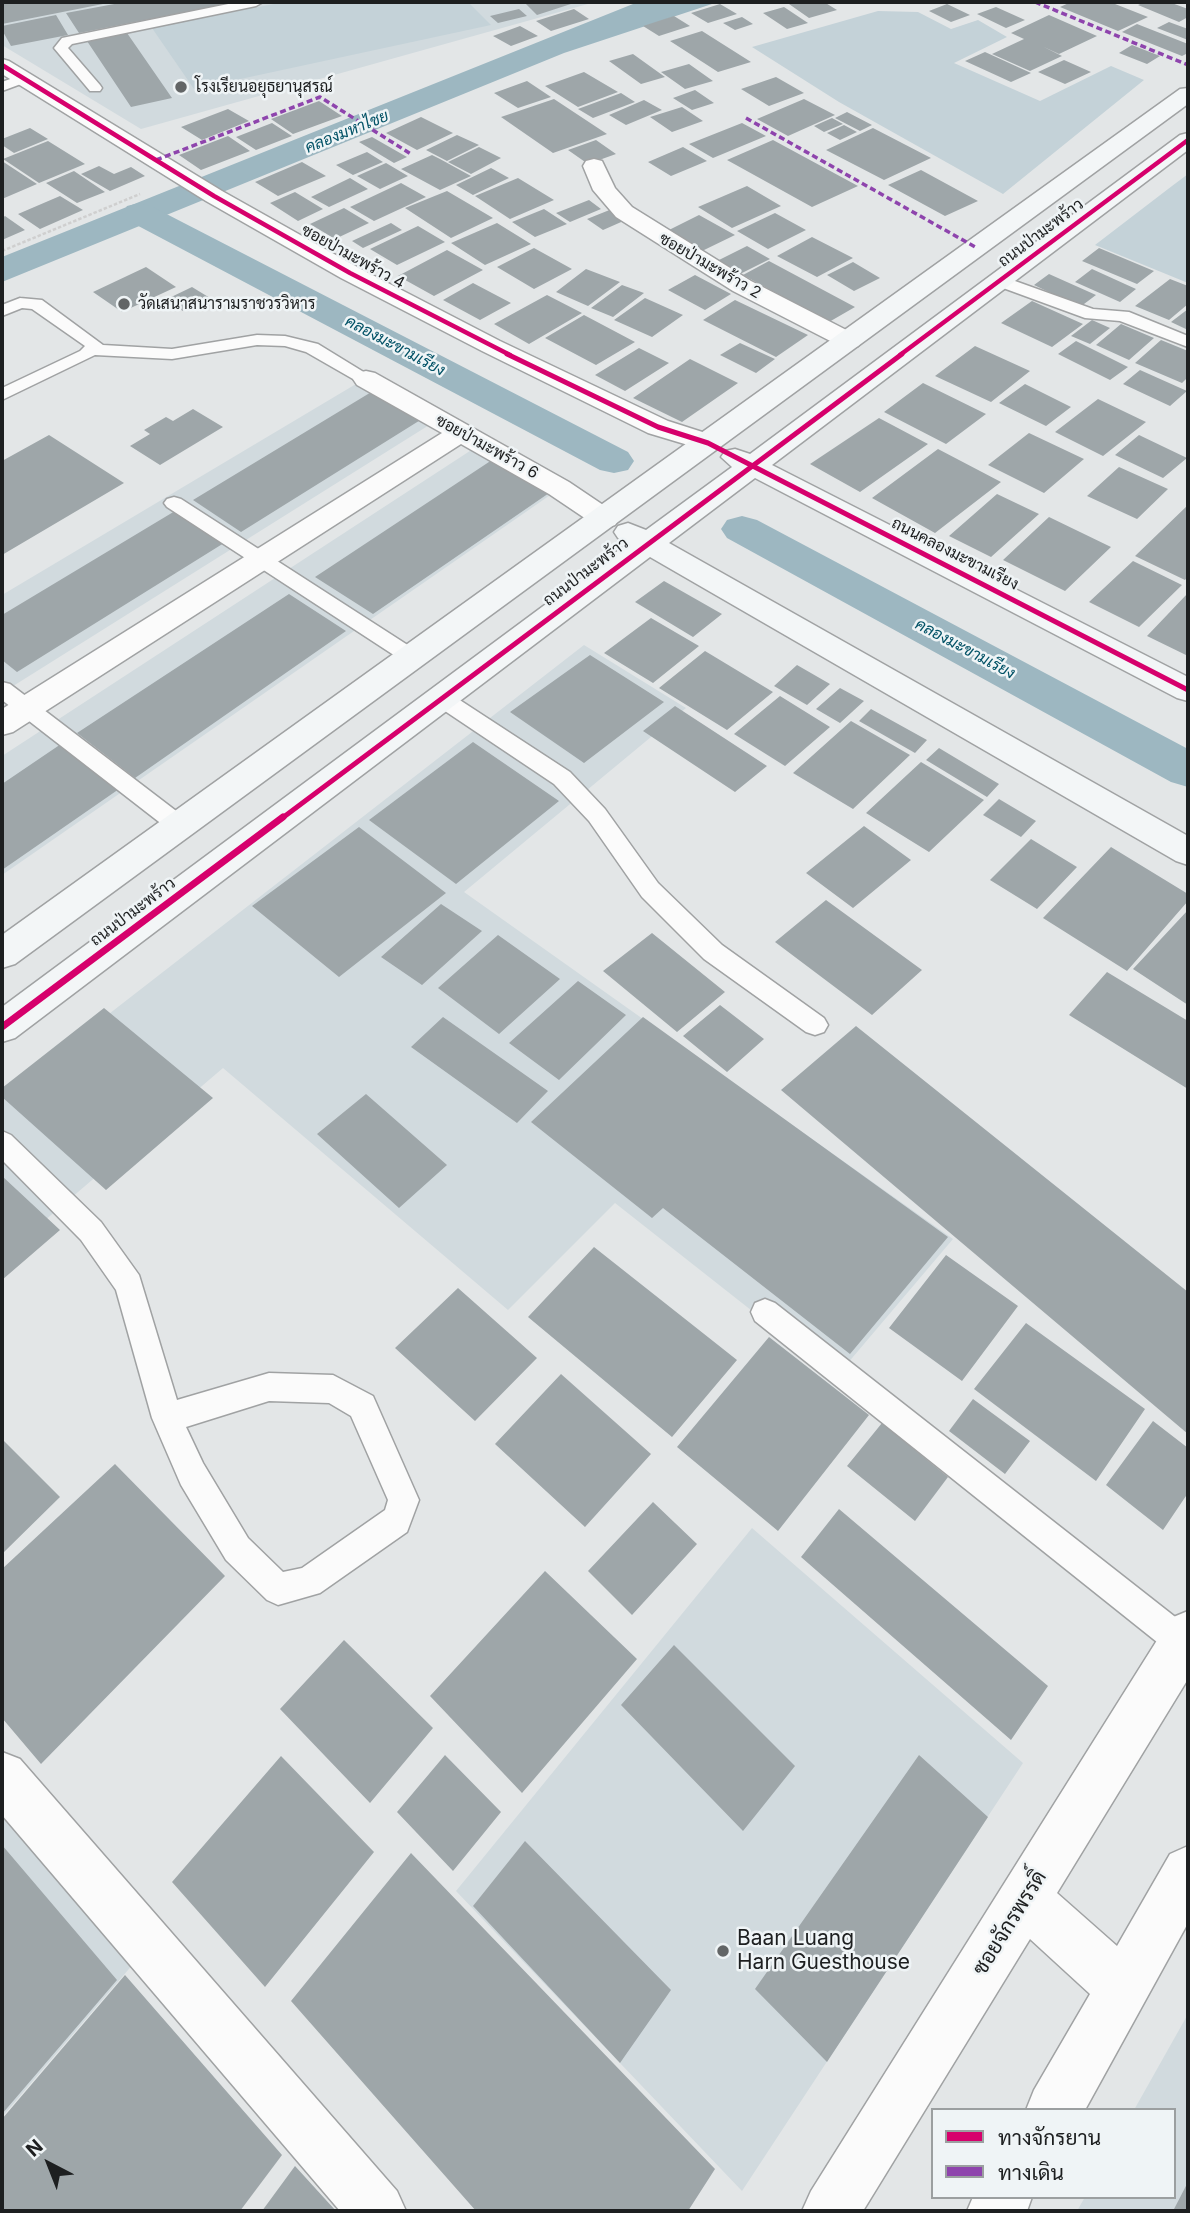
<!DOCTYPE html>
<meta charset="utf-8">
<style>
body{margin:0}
#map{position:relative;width:1190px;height:2213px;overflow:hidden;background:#e3e6e7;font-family:Inter,Sarabun,sans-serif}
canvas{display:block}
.frame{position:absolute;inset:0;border:4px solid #1d1f20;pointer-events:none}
.legend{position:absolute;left:931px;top:2108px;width:245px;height:91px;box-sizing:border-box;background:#eff4f6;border:2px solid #9b9fa0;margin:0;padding:9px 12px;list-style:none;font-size:21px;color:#1d1f20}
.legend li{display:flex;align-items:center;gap:14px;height:35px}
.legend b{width:35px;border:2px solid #9b9fa0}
.north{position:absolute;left:14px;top:2129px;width:70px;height:70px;-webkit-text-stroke:5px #eff4f6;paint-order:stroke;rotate:318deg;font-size:19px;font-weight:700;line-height:28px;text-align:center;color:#1d1f20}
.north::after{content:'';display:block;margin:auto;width:24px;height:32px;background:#1d1f20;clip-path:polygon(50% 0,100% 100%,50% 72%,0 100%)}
</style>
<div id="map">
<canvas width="1190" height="2213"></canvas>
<div class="frame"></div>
<ul class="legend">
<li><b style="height:9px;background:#d6006c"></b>ทางจักรยาน</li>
<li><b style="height:9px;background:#8e44ad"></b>ทางเดิน</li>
</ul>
<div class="north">N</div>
</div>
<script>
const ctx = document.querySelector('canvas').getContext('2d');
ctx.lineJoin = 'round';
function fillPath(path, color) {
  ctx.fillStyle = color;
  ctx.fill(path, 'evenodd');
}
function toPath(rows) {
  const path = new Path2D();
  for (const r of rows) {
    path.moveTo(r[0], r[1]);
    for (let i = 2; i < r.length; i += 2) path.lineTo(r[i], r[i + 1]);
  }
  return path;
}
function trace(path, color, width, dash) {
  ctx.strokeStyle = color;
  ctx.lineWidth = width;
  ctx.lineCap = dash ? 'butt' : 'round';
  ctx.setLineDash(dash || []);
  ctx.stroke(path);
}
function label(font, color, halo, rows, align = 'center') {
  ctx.font = font + ' Inter,Sarabun,sans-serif';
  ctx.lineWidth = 5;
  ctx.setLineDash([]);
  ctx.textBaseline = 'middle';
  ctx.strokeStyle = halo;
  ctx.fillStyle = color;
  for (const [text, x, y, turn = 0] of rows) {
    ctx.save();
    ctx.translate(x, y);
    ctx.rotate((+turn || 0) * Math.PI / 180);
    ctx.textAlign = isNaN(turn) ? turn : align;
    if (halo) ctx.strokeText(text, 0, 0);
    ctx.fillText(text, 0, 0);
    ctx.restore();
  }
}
const built = toPath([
 [2,2,595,2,141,129,2,45],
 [361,381,434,422,2,693,2,595],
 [476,447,556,491,2,875,2,756],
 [584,645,686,708,464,892,953,1239,836,1377,615,1203,508,1310,223,1068,2,1257,2,1097],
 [752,1528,1023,1763,742,2191,456,1891],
 [2,1813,134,1963,2,2117],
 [1188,2014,1188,2211,1077,2211,1085,2197,1174,2197,1174,2110,1134,2110]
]);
const green = toPath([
 [284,2,468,2,491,25,194,89,152,28],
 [878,11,918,12,951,29,978,20,1007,37,954,63,1040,101,1111,66,1144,80,1003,194,839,102,752,47],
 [1188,174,1188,283,1095,245,1172,186]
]);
const water = toPath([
 [638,2,718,2,564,53,2,282,2,257]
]);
const canal = toPath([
 [139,203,151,206,628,452,634,461,628,470,614,473,600,470,127,220,122,213,127,206,139,203],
 [742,516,757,520,1188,749,1188,787,1171,782,727,538,721,529,727,520,742,516]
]);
const building = toPath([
 [2,2,108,2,108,3,2,24],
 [125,2,232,2,232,3,79,33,66,13],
 [524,2,577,2,537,15],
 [798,2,824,2,837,10,809,18,789,4],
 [1071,2,1110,2,1148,17,1118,31,1060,7],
 [1145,2,1169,2,1188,9,1188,17,1179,22,1138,5],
 [720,4,737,14,708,23,691,13],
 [947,4,970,15,951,22,929,11],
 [784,7,808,23,787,29,763,13],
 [996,7,1025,20,1006,28,977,14],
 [519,9,527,16,498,23,490,16],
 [574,9,589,19,551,31,536,21],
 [56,15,68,35,11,46,2,30,2,26],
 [1049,15,1097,36,1059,54,1044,47,1062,56,1030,71,992,54,1024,39,1011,33],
 [674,16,690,26,659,36,643,26],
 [742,17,753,24,735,30,723,23],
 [1169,22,1188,29,1188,40,1157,28],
 [1137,24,1188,44,1188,53,1182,56,1122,32],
 [520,26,538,36,511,46,493,36],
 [702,31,751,62,718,72,670,41],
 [127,33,172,98,131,107,87,41],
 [1132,45,1160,56,1147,64,1119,53],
 [985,52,1031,73,1011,82,965,61],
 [633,54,665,77,641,84,609,61],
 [1064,60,1091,72,1065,84,1038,72],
 [689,64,713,81,685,89,661,72],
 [584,72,618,92,578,107,545,86],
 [776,77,804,93,769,106,741,89],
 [527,81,551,97,518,108,494,93],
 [695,90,714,103,692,110,673,98],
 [621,93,635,102,593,118,578,109],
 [554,99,607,134,553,153,501,117],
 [804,99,835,115,788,136,757,119],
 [644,100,662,110,626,125,609,115],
 [319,101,342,116,293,134,271,119],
 [682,107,703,121,672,132,650,117],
 [228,109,249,121,202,140,181,127],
 [847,112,872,125,860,131,835,118],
 [421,117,453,133,417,150,386,133],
 [832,118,843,124,824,132,814,126],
 [272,123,292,136,256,150,236,137],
 [742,123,766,136,713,158,689,144],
 [844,125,857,132,840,140,827,133],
 [30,128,48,139,14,153,2,145,2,139],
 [873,128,931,158,884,180,826,150],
 [457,135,479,145,447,161,426,150],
 [228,136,250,151,201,170,179,155],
 [372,137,407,157,394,163,359,142],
 [596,140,616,154,588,164,568,150],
 [773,140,858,186,812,207,727,160],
 [48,141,85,164,39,183,3,159],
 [479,147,501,158,471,174,448,162],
 [683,147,707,161,671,176,648,162],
 [367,152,383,162,353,175,336,165],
 [432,155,440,159,471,176,440,190,401,169],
 [2,161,37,184,2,199],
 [302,162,326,176,278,196,255,182],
 [386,163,408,176,380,189,357,176],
 [99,166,114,174,131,167,145,176,110,191,81,174],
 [491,168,509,178,473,195,456,185],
 [921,170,978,201,945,216,888,185],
 [74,171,105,192,77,203,46,183],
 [350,178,368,189,329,207,311,197],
 [518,178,554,200,510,219,475,196],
 [401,183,426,197,374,221,350,207],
 [747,186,781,206,732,228,698,207],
 [447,191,493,218,451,238,405,208],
 [295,192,323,209,298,221,270,203],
 [60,196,83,210,40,229,18,214],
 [589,200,601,209,570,222,556,213],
 [344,208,369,223,335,239,310,224],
 [544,209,567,224,535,237,512,222],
 [612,209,628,219,603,230,587,219],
 [775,213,806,230,768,249,737,231],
 [699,215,735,235,702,251,667,231],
 [5,216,25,230,2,240,2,218],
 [391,223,402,230,363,248,352,241],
 [497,223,531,244,485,265,451,243],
 [418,226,445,242,397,265,370,249],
 [812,237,853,258,817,277,777,256],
 [747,246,770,259,740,274,717,261],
 [534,248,572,269,534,289,497,267],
 [1099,248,1154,271,1137,284,1082,261],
 [447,250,483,270,434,296,398,276],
 [769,261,855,307,829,322,743,275],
 [853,262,880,278,854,291,827,275],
 [146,267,176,287,122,312,93,292],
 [586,269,620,282,588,306,556,292],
 [1092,269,1136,289,1120,302,1075,282],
 [1049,274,1096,295,1080,307,1034,285],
 [695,275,731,294,705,310,668,290],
 [1170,279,1188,286,1188,304,1169,320,1135,306],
 [473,283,511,303,480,320,443,300],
 [622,285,644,293,613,317,591,308],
 [192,287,210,298,183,311,165,300],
 [547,295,582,313,529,344,494,324],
 [645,298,683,315,652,337,614,320],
 [735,300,808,335,776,357,703,320],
 [1032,301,1083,324,1052,347,1001,323],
 [1188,309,1188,330,1171,322],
 [584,315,635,342,596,365,545,338],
 [1092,320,1110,328,1090,344,1071,336],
 [1121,324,1154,338,1129,360,1096,345],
 [1161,340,1188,351,1188,377,1182,383,1135,363],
 [1076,341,1128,367,1110,380,1058,354],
 [740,343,775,359,756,373,720,355],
 [975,346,1030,371,991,402,935,376],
 [639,348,669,363,625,391,595,375],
 [690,359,738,383,682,422,633,398],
 [1140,370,1187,391,1170,406,1123,384],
 [923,383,986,414,946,444,884,412],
 [1025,384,1071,407,1046,426,999,403],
 [373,391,422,419,241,532,193,500],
 [1098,399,1146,422,1103,456,1055,432],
 [193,409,223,427,160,465,130,446,150,434,144,430,166,417,173,421],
 [879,418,928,444,860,492,810,464],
 [1029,433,1084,459,1044,493,988,465],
 [49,435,124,483,2,555,2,461],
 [1139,435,1187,458,1163,478,1115,455],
 [938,449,1001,482,935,533,872,498],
 [495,458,552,491,373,614,315,577],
 [1119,467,1168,489,1137,519,1087,496],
 [997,494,1039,514,991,557,949,536],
 [1188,505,1188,576,1185,580,1135,556],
 [175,511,224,543,17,672,2,660,2,615],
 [1049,517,1111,547,1065,591,1003,560],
 [1133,561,1182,585,1139,627,1089,602],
 [664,581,722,614,693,637,635,602],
 [1188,593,1188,656,1147,636],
 [289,594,346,631,135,778,77,733],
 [651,618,699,646,653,683,604,653],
 [705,651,773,692,727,730,659,688],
 [590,655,664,702,584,763,510,712],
 [797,665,830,684,807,705,774,686],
 [840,688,864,701,840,723,816,709],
 [780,696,830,727,785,766,734,734],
 [675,706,767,766,735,792,643,731],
 [871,709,927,740,915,753,859,721],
 [851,721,910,755,853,809,793,773],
 [473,742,559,801,456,884,369,820],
 [61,744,119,789,2,870,2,784],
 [939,748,999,784,987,797,926,760],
 [921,762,984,800,929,852,866,813],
 [999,799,1036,821,1021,837,983,815],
 [864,826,911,860,853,908,806,873],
 [359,827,446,893,339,977,252,906],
 [1031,839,1077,867,1037,909,990,880],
 [1111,847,1188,894,1188,901,1127,971,1043,918],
 [826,900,922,970,872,1015,775,942],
 [441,904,482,931,422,985,381,957],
 [1188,910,1188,1005,1133,969],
 [652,933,725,992,677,1032,603,971],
 [498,935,560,979,499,1034,438,988],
 [1107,972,1188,1021,1188,1089,1069,1015],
 [578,981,626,1015,559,1080,509,1043],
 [720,1005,764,1039,727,1072,683,1036],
 [104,1008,213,1098,106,1190,2,1097,2,1088],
 [443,1017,548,1091,517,1123,411,1047],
 [643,1017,948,1237,850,1354,663,1208,652,1218,531,1122],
 [856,1026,1188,1292,1188,1434,781,1090],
 [366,1094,447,1165,399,1208,317,1134],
 [2,1176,60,1230,2,1280],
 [594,1247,737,1360,672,1437,528,1317],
 [946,1255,1018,1306,962,1381,889,1328],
 [458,1288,537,1358,475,1421,395,1348],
 [1026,1323,1145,1409,1096,1481,974,1389],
 [769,1337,869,1415,778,1531,677,1447],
 [561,1374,651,1454,585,1527,495,1444],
 [973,1399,1030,1441,1005,1474,949,1431],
 [1153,1421,1188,1448,1188,1493,1163,1530,1106,1485],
 [882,1423,948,1477,915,1521,847,1466],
 [2,1439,60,1497,2,1554],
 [115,1464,225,1576,41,1764,2,1718,2,1569],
 [653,1502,697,1544,632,1615,588,1571],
 [839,1509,1048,1686,1011,1740,801,1557],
 [545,1571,637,1659,522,1793,430,1696],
 [344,1640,433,1728,370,1803,280,1709],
 [674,1645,795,1766,743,1831,621,1705],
 [445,1755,501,1812,453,1871,397,1812],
 [919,1755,988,1817,827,2062,755,1989],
 [281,1756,374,1852,265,1987,172,1882],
 [525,1841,671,1990,620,2063,473,1906],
 [2,1845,117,1980,2,2114],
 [411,1853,715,2169,688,2211,476,2211,291,2001],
 [125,1975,282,2155,240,2211,2,2211,2,2119],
 [295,2166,336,2211,262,2211],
 [1188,2182,1188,2211,1173,2211]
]);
const path = toPath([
 [2,251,140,194]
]);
const lane = toPath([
 [238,2,263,2,256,6,72,44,68,48,100,85,102,88,100,91,90,91,54,48,62,38,238,2],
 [24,74,29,75,29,81,2,91,2,82,24,74],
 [1001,276,1093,309,1129,312,1188,336,1188,347,1120,321,1085,318,995,285,993,281,995,277,1001,276],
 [20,298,42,300,103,345,172,349,257,335,285,336,318,344,375,379,366,384,360,383,306,352,285,346,257,345,172,359,95,355,2,400,2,388,80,351,85,346,32,309,22,308,2,316,2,305,20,298],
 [174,497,181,499,420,653,424,658,420,663,413,665,406,663,167,507,164,503,167,499,174,497],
 [2,682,10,684,188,820,191,826,188,832,180,835,172,832,2,700,2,682],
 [441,690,449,693,570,772,605,809,658,883,722,945,824,1018,828,1025,824,1032,815,1035,806,1032,704,959,642,897,589,821,554,784,433,703,430,698,433,693,441,690],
 [2,1131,11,1135,101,1222,139,1275,177,1400,269,1373,333,1375,373,1396,419,1500,407,1532,320,1593,278,1605,267,1600,226,1560,181,1485,152,1418,116,1290,81,1240,2,1160,2,1131],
 [269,1401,329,1403,351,1416,388,1500,385,1510,302,1568,283,1572,248,1538,203,1463,186,1427,269,1401],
 [765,1299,775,1303,1188,1627,1188,1657,1183,1659,1172,1654,755,1321,751,1312,755,1303,765,1299]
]);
const street = toPath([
 [2,59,9,61,222,191,359,268,500,341,668,421,718,437,722,443,718,449,708,451,648,433,482,351,341,278,206,201,2,74,2,59],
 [594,159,602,161,615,188,632,207,751,281,858,336,862,341,858,346,849,349,840,346,733,291,616,217,593,190,583,166,586,161,594,159],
 [366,371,375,373,569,482,615,513,619,519,615,525,605,528,595,525,549,494,461,444,13,732,2,735,2,709,442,433,357,385,353,379,357,373,366,371],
 [1188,1611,1188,1679,1057,1893,1117,1946,1170,1854,1188,1846,1188,1923,1085,2110,1026,2110,1034,2090,1090,1994,1030,1939,863,2211,802,2211,811,2191,1171,1618,1188,1611],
 [2,1752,20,1759,397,2191,406,2211,340,2211,2,1815,2,1752],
 [973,2197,1032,2197,1027,2211,967,2211,973,2197]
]);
const secondary = toPath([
 [1188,88,1188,104,15,964,2,968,2,935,1180,89,1188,88],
 [1188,133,1188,150,772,465,1188,677,1188,701,1177,698,755,478,669,543,1188,836,1188,865,1176,861,650,557,15,1038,2,1042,2,1007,627,544,618,538,614,532,618,526,628,523,646,530,732,467,721,457,725,451,735,449,750,454,1180,135,1188,133]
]);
const quiet = toPath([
 [1035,2,1188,65],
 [746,118,977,248],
 [156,160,320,97,411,154]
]);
const cyclewayFar2 = toPath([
 [2,65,214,196,350,273,510,355],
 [900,355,1188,140]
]);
const cyclewayFar1 = toPath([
 [507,354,658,427,708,443,1188,690],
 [281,819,902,354]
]);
const cycleway = toPath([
 [2,1027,283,817]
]);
const markers = [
 [181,87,7,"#626566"],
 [124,304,7,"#626566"],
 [723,1951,7,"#626566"]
];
const farPoinames = [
 ["โรงเรียนอยุธยานุสรณ์",195,87],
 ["วัดเสนาสนารามราชวรวิหาร",138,304]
];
const farWaternames = [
 ["คลองมหาไชย",347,132,-22],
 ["คลองมะขามเรียง",395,346,28],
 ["คลองมะขามเรียง",965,649,28]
];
const farStreetnames = [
 ["ถนนป่ามะพร้าว",1041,233,-37],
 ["ซอยป่ามะพร้าว 4",353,257,29],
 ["ซอยป่ามะพร้าว 2",710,266,30],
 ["ซอยป่ามะพร้าว 6",487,447,29],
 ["ถนนคลองมะขามเรียง",955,554,27],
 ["ถนนป่ามะพร้าว",586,572,-37],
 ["ถนนป่ามะพร้าว",133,912,-37]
];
const nearStreetnames = [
 ["ซอยจักรพรรดิ์",1010,1923,-58]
];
const nearPoinames = [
 ["Baan Luang",737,1939],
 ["Harn Guesthouse",737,1963]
];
fillPath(built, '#d1dade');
fillPath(green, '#c4d2d8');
fillPath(water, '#9db7c1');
fillPath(canal, '#9db7c1');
fillPath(building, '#9ea6a9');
trace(lane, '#a0a2a3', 3);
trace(street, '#a0a2a3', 3);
trace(secondary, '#a0a2a3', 3);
trace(path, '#cfcfcf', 2.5, [3.5, 2]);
fillPath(lane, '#fbfbfb');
fillPath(street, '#fbfbfb');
fillPath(secondary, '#f3f6f7');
trace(quiet, '#8e44ad', 3.5, [6, 3.5]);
trace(cyclewayFar2, '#d6006c', 4.5);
trace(cyclewayFar1, '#d6006c', 5);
trace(cycleway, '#d6006c', 7);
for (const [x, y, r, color] of markers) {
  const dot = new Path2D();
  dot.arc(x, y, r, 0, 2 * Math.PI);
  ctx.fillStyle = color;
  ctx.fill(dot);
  trace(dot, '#eff4f6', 2.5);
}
label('16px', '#1d1f20', '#eff4f6', farPoinames, 'left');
label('italic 16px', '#045367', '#eff4f6', farWaternames);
label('16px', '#1d1f20', '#eff4f6', farStreetnames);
label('21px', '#1d1f20', '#eff4f6', nearStreetnames);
label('21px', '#1d1f20', '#eff4f6', nearPoinames, 'left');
</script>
